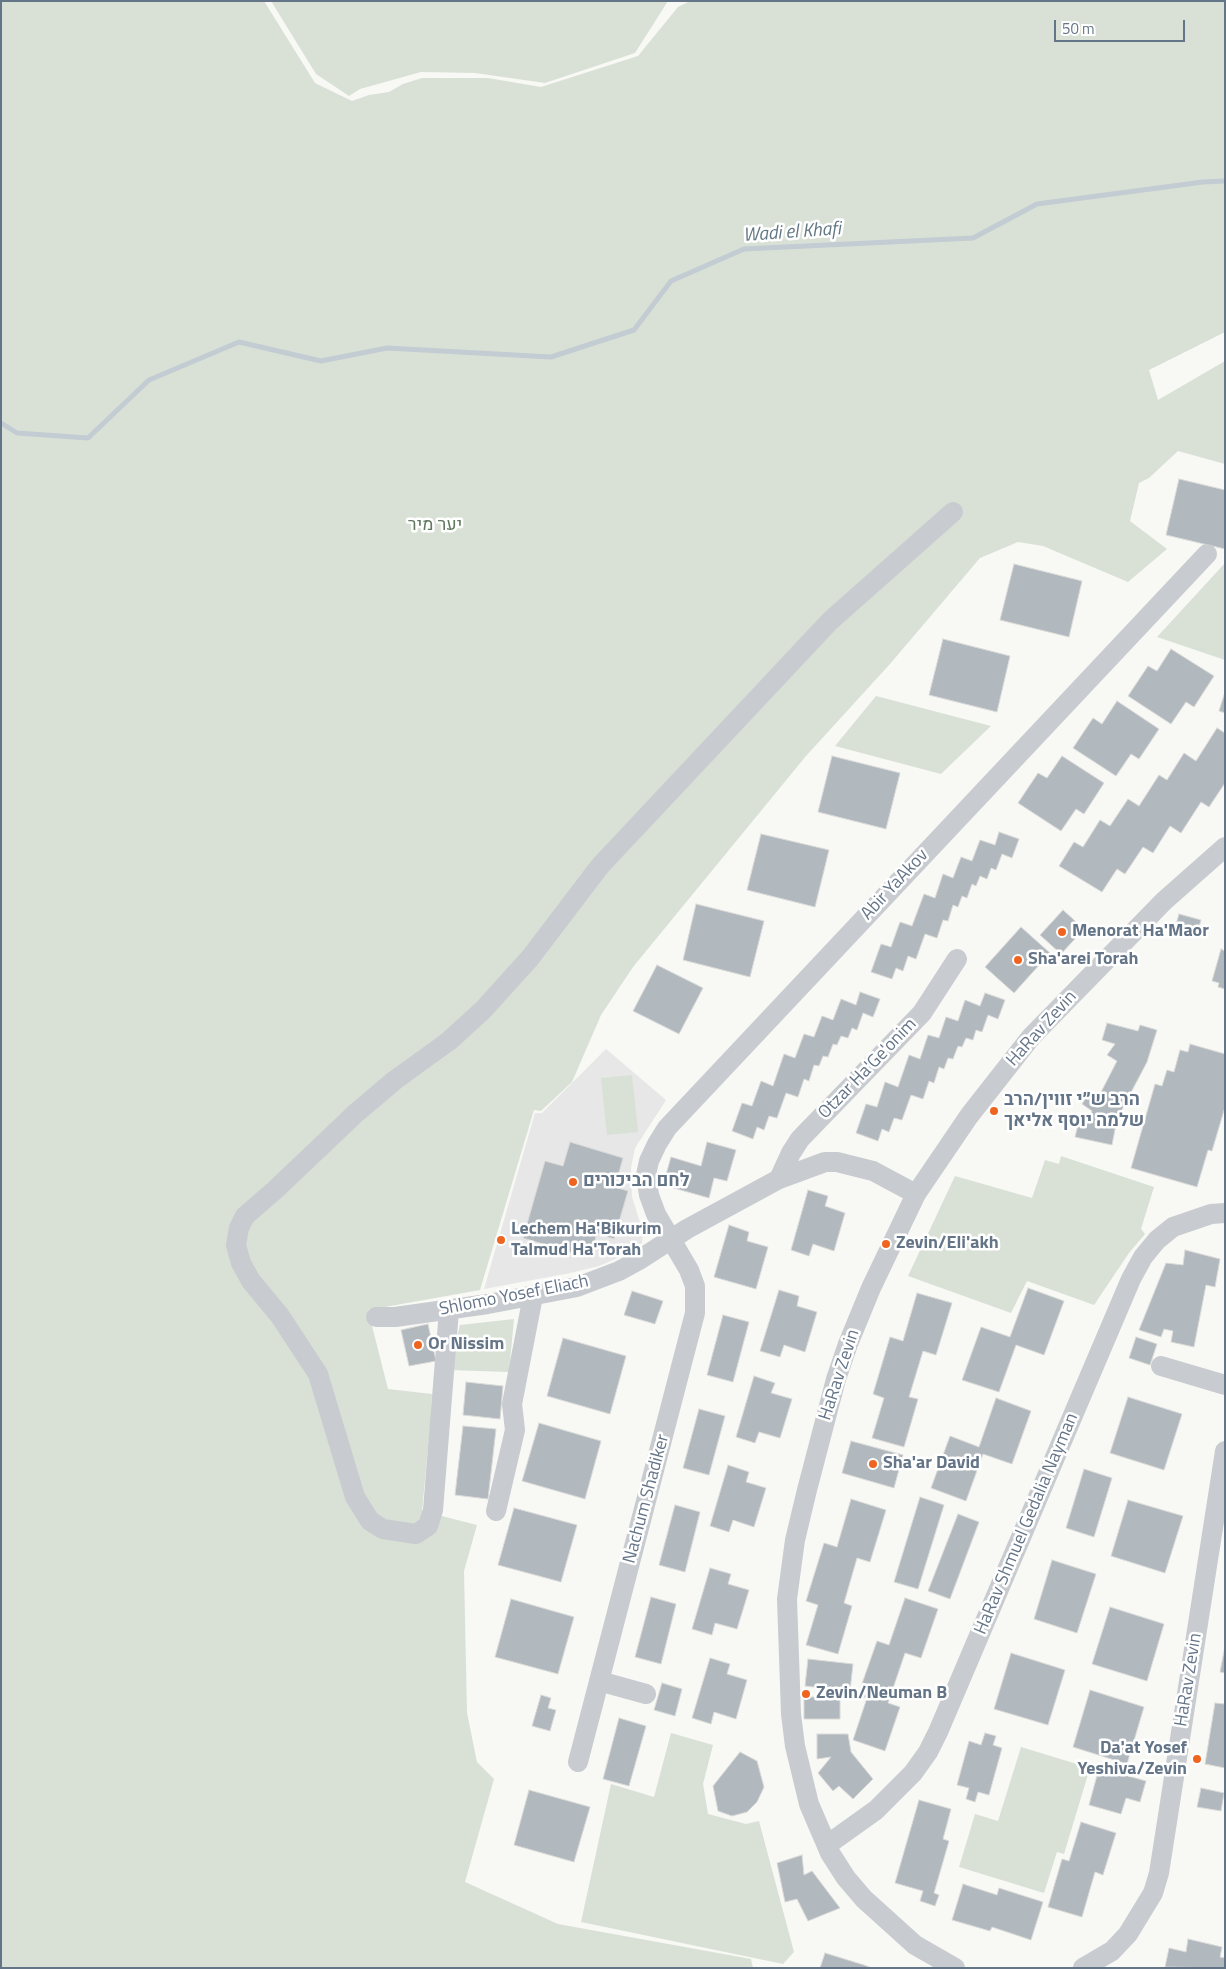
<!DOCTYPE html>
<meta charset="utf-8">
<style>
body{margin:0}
#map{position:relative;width:1226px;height:1969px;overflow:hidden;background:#f8f8f5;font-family:"Titillium Web",sans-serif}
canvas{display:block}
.frame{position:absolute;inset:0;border:2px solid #657588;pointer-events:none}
.scale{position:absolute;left:1054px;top:20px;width:131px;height:22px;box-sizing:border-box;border:2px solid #657588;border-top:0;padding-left:6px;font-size:15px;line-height:18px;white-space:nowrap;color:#657588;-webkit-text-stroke:4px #fff;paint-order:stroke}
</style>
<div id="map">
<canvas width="1226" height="1969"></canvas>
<div class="frame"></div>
<div class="scale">50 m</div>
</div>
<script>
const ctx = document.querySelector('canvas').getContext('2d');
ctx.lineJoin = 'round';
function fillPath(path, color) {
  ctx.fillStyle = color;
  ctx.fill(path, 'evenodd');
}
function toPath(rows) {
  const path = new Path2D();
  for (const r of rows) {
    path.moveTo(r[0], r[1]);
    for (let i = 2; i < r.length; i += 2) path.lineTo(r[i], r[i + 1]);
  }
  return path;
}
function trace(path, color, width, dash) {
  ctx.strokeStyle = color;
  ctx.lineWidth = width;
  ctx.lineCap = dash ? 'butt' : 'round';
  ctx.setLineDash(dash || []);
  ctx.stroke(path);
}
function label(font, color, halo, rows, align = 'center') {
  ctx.font = font + ' "Titillium Web",Heebo,sans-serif';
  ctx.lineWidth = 5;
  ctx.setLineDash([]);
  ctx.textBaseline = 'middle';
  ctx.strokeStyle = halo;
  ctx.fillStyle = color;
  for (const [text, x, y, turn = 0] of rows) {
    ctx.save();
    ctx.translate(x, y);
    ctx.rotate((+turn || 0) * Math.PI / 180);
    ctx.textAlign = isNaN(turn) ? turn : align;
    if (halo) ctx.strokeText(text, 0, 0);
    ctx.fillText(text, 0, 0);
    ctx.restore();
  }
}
const built = toPath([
 [606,1049,666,1100,635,1148,631,1168,632,1197,643,1232,642,1243,622,1256,599,1266,570,1273,484,1289,535,1113,542,1113]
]);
const green = toPath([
 [1,1,264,1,315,83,352,101,369,95,389,92,403,84,422,78,488,78,541,87,638,56,678,7,690,1,1225,1,1225,332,1149,370,1158,400,1225,361,1225,464,1178,451,1149,478,1139,483,1130,521,1167,549,1128,582,1043,546,1018,542,980,558,890,664,806,756,633,967,601,1015,572,1082,541,1111,534,1110,480,1290,368,1310,388,1389,432,1394,431,1417,422,1511,477,1525,464,1571,467,1713,477,1762,494,1779,465,1882,558,1924,751,1959,753,1968,1,1968],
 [271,1,668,1,635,53,545,83,475,73,421,72,360,89,349,96,316,74],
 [1225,563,1225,660,1157,637],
 [876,696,991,726,941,774,835,746],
 [632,1075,638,1132,607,1135,601,1078],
 [1061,1156,1154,1187,1141,1229,1145,1234,1129,1253,1094,1305,1027,1281,1011,1313,908,1276,955,1176,1032,1198,1045,1160,1059,1164],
 [514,1319,509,1372,449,1370,460,1325],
 [671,1733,713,1745,703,1784,708,1814,746,1824,759,1821,794,1952,783,1964,581,1922,611,1784,654,1797],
 [1021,1747,1090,1768,1064,1854,1057,1852,1044,1893,959,1867,975,1814,998,1821]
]);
const stream = toPath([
 [1,423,17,433,88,438,149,380,239,342,321,361,387,348,551,357,634,330,671,281,744,249,973,238,1037,204,1203,182,1225,181]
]);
const building = toPath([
 [1179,479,1225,490,1225,549,1166,535,1179,479],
 [1014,564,1082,581,1069,637,1000,620,1014,564],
 [943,639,1010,656,997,712,929,695,943,639],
 [1171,649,1214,676,1194,707,1186,702,1171,724,1128,696,1148,666,1157,671,1171,649],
 [1225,692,1225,713,1219,711,1225,692],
 [1117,701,1159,729,1139,759,1131,754,1116,776,1073,748,1093,718,1102,724,1117,701],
 [1217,728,1225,733,1225,783,1209,807,1201,802,1181,833,1170,826,1153,853,1143,847,1125,874,1117,869,1102,892,1059,866,1074,842,1083,847,1100,820,1110,826,1128,799,1139,806,1159,775,1167,780,1184,753,1196,761,1217,728],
 [832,756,900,773,886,829,818,812,832,756],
 [1062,756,1104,783,1084,814,1076,809,1061,831,1018,803,1038,773,1047,778,1062,756],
 [999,832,1019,839,1012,858,1002,854,996,870,991,868,987,879,980,876,976,886,972,884,967,898,962,896,958,907,953,905,948,921,943,920,937,938,925,934,916,959,908,956,903,971,896,968,892,979,871,972,881,944,891,947,900,922,912,926,924,894,935,898,943,874,953,878,961,857,972,861,980,840,995,845,999,832],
 [761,834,829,850,815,907,747,890,761,834],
 [696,904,764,921,750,977,683,960,696,904],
 [1063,910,1084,929,1061,954,1040,935,1063,910],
 [1179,914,1201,920,1197,934,1175,928,1179,914],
 [1021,927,1050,953,1014,993,985,967,1021,927],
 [1221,949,1225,951,1225,989,1218,987,1219,983,1212,981,1221,949],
 [657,965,703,988,679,1034,633,1011,657,965],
 [860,992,880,999,873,1017,863,1013,857,1030,852,1028,848,1038,841,1036,837,1045,833,1044,828,1057,823,1056,819,1066,814,1065,809,1081,804,1079,798,1097,786,1093,777,1118,769,1116,764,1130,757,1127,753,1139,732,1131,742,1103,752,1106,761,1081,773,1086,784,1054,795,1058,804,1034,814,1037,822,1016,833,1020,841,999,856,1005,860,992],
 [985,993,1005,1000,998,1019,988,1015,982,1032,976,1030,973,1040,966,1038,962,1047,958,1046,953,1059,948,1058,944,1069,939,1067,934,1083,929,1081,923,1099,911,1095,902,1120,894,1118,889,1132,882,1129,878,1141,856,1133,866,1104,877,1107,885,1082,898,1087,909,1055,920,1059,928,1035,939,1038,946,1017,958,1021,965,1000,980,1006,985,993],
 [1107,1023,1138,1031,1140,1025,1157,1030,1147,1062,1117,1119,1112,1145,1075,1137,1079,1121,1088,1123,1092,1111,1082,1104,1087,1095,1097,1100,1117,1061,1107,1055,1115,1044,1102,1040,1107,1023],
 [1190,1044,1225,1054,1225,1107,1212,1151,1208,1150,1197,1187,1131,1168,1155,1084,1162,1086,1167,1070,1174,1072,1180,1050,1188,1052,1190,1044],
 [570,1142,623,1158,615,1187,628,1191,614,1239,597,1233,590,1258,523,1238,545,1161,563,1166,570,1142],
 [707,1142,736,1150,727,1181,714,1178,709,1198,663,1185,671,1157,701,1166,707,1142],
 [808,1190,828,1196,825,1206,845,1213,834,1251,813,1244,809,1256,791,1250,808,1190],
 [729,1225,749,1232,747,1241,768,1247,756,1289,714,1277,729,1225],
 [1185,1250,1220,1259,1215,1287,1206,1285,1194,1347,1171,1342,1173,1331,1164,1329,1161,1337,1139,1330,1166,1263,1183,1265,1185,1250],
 [1028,1288,1064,1301,1044,1355,1016,1345,999,1392,962,1380,981,1327,1010,1337,1028,1288],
 [779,1290,799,1296,797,1306,817,1312,805,1352,784,1345,780,1357,760,1351,779,1290],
 [632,1291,663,1301,655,1324,624,1315,632,1291],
 [917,1293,952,1303,936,1355,923,1351,909,1397,918,1399,904,1447,872,1438,884,1398,873,1394,890,1337,903,1341,917,1293],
 [723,1315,749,1322,733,1382,707,1375,723,1315],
 [428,1324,436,1361,409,1366,401,1330,428,1324],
 [1136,1337,1157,1344,1150,1365,1129,1358,1136,1337],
 [563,1338,626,1356,610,1414,547,1396,563,1338],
 [754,1376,775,1383,771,1393,792,1399,780,1438,759,1432,755,1443,736,1437,754,1376],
 [466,1382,503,1386,500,1419,463,1415,466,1382],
 [1128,1397,1182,1414,1164,1470,1110,1453,1128,1397],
 [996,1398,1031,1411,1012,1464,983,1454,966,1501,931,1488,950,1436,979,1447,996,1398],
 [699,1409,725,1416,709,1475,683,1468,699,1409],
 [539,1423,601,1441,585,1499,522,1481,539,1423],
 [463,1426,496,1429,488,1499,455,1495,463,1426],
 [851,1441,903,1455,894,1488,842,1473,851,1441],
 [728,1465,749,1472,746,1482,766,1488,754,1527,733,1520,729,1532,710,1526,728,1465],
 [1084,1469,1112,1478,1094,1537,1066,1528,1084,1469],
 [920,1497,944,1505,918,1589,894,1582,920,1497],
 [851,1499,886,1510,870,1562,857,1558,844,1603,852,1606,838,1654,806,1645,818,1605,806,1601,824,1543,837,1547,851,1499],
 [1128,1500,1183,1516,1165,1573,1111,1556,1128,1500],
 [675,1505,700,1512,685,1572,659,1565,675,1505],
 [514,1508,577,1525,561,1582,498,1565,514,1508],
 [958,1514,979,1522,950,1599,928,1591,958,1514],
 [1052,1560,1096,1574,1077,1633,1034,1619,1052,1560],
 [710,1568,731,1574,728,1584,749,1590,737,1629,715,1623,712,1635,692,1629,710,1568],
 [651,1597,676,1604,661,1664,635,1657,651,1597],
 [905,1598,938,1609,921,1658,905,1653,888,1703,900,1707,885,1751,853,1740,867,1698,858,1695,877,1641,889,1645,905,1598],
 [511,1599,574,1617,558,1674,495,1657,511,1599],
 [1110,1607,1164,1624,1147,1681,1092,1664,1110,1607],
 [1225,1646,1225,1673,1220,1672,1225,1646],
 [1011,1653,1065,1670,1048,1725,994,1709,1011,1653],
 [710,1658,730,1664,727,1674,747,1680,736,1719,714,1712,711,1724,692,1718,710,1658],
 [808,1659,853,1664,850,1691,805,1686,808,1659],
 [662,1683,682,1689,675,1716,654,1710,662,1683],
 [1090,1690,1144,1707,1127,1764,1073,1747,1090,1690],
 [541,1695,551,1698,548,1708,556,1710,550,1731,532,1726,541,1695],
 [804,1697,840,1697,840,1719,804,1719,804,1697],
 [1215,1703,1225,1704,1225,1768,1205,1764,1215,1703],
 [619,1718,646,1726,629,1786,603,1779,619,1718],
 [985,1733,996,1736,993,1745,1002,1748,989,1795,978,1792,975,1802,966,1799,969,1788,957,1785,969,1741,981,1745,985,1733],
 [817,1734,848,1734,851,1752,873,1779,853,1799,839,1786,833,1791,818,1773,831,1757,817,1759,817,1734],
 [740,1752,757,1761,764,1787,757,1802,747,1812,732,1816,718,1811,713,1786,740,1752],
 [1099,1768,1146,1781,1140,1802,1126,1798,1121,1814,1089,1805,1099,1768],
 [1201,1788,1224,1793,1221,1811,1197,1807,1201,1788],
 [529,1790,590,1807,574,1862,514,1845,529,1790],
 [919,1800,951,1809,943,1839,949,1841,934,1893,939,1895,935,1906,920,1901,923,1891,895,1883,919,1800],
 [1081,1822,1116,1833,1103,1875,1095,1872,1082,1917,1048,1907,1062,1859,1069,1861,1081,1822],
 [802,1855,804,1875,812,1871,840,1908,808,1921,797,1899,785,1902,777,1863,802,1855],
 [963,1884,997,1895,999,1888,1043,1902,1031,1940,992,1927,990,1931,952,1920,963,1884],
 [1188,1939,1222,1947,1220,1957,1225,1958,1225,1968,1165,1967,1169,1948,1186,1952,1188,1939],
 [825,1953,864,1965,872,1968,820,1968,825,1953]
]);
const minor = toPath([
 [779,1179,791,1153,800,1139,922,1013,957,959],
 [449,1310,433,1510,428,1526,416,1534,383,1529,370,1521,355,1497,318,1374,280,1316,251,1281,241,1263,236,1245,239,1228,245,1216,275,1190,356,1113,395,1080,449,1041,483,1010,530,958,600,866,830,621,953,512],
 [376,1317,395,1317,488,1304,577,1287,619,1271,639,1260,687,1229,779,1179,825,1162,837,1162,873,1171,916,1194],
 [1161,1366,1225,1385],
 [496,1511,515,1430,512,1404,533,1296],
 [599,1681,646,1694],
 [578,1762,695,1313,695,1286,689,1270,656,1214,649,1195,646,1175,649,1161,657,1144,667,1128,1207,554],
 [827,1845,876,1810,913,1773,928,1752,938,1732,1131,1279,1143,1257,1157,1240,1173,1227,1211,1214,1225,1213],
 [955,1968,915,1945,864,1899,846,1878,830,1853,809,1804,795,1746,791,1714,787,1599,795,1540,807,1490,836,1379,848,1344,871,1288,916,1194,969,1116,1031,1037,1164,901,1225,847],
 [1083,1968,1112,1951,1128,1934,1153,1893,1159,1873,1225,1451]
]);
const markers = [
 [1062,932,5,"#ef641e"],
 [1018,960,5,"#ef641e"],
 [994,1111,5,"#ef641e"],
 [573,1182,5,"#ef641e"],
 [501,1240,5,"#ef641e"],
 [886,1244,5,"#ef641e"],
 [418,1345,5,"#ef641e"],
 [873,1464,5,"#ef641e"],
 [806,1694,5,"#ef641e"],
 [1197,1759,5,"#ef641e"]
];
const parkNames = [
 ["יער מיר",435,526]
];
const streetNames = [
 ["Abir YaAkov",895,885,-47],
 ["HaRav Zevin",1042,1029,-48],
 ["Otzar Ha'Ge'onim",868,1069,-46],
 ["Shlomo Yosef Eliach",514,1296,-11],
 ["HaRav Zevin",840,1375,-72],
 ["Nachum Shadiker",647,1499,-75],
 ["HaRav Shmuel Gedalia Nayman",1027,1524,-67],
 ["HaRav Zevin",1189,1680,-81]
];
const poiNames = [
 ["Menorat Ha'Maor",1072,932],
 ["Sha'arei Torah",1028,960],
 ["הרב ש״י זווין/הרב",1004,1101],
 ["שלמה יוסף אליאך",1004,1122],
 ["לחם הביכורים",583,1182],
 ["Lechem Ha'Bikurim",511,1230],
 ["Talmud Ha'Torah",511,1251],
 ["Zevin/Eli'akh",896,1244],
 ["Or Nissim",428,1345],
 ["Sha'ar David",883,1464],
 ["Zevin/Neuman B",816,1694],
 ["Da'at Yosef",1187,1749,"right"],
 ["Yeshiva/Zevin",1187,1770,"right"]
];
const waterNames = [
 ["Wadi el Khafi",792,233,-4]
];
fillPath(built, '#e6e7e6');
fillPath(green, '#d9e1d6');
trace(stream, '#c2ccd2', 5);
fillPath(building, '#b1b8be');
trace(building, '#dadad8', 1);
trace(minor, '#c8cbcf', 20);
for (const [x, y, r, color] of markers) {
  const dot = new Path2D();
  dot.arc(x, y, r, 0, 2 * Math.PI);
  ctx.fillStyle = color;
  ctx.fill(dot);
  trace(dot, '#fff', 2);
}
label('18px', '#637a60', '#fff', parkNames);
label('18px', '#657588', '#fff', streetNames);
label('bold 18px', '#657588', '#fff', poiNames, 'left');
label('italic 19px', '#617784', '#fff', waterNames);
</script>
